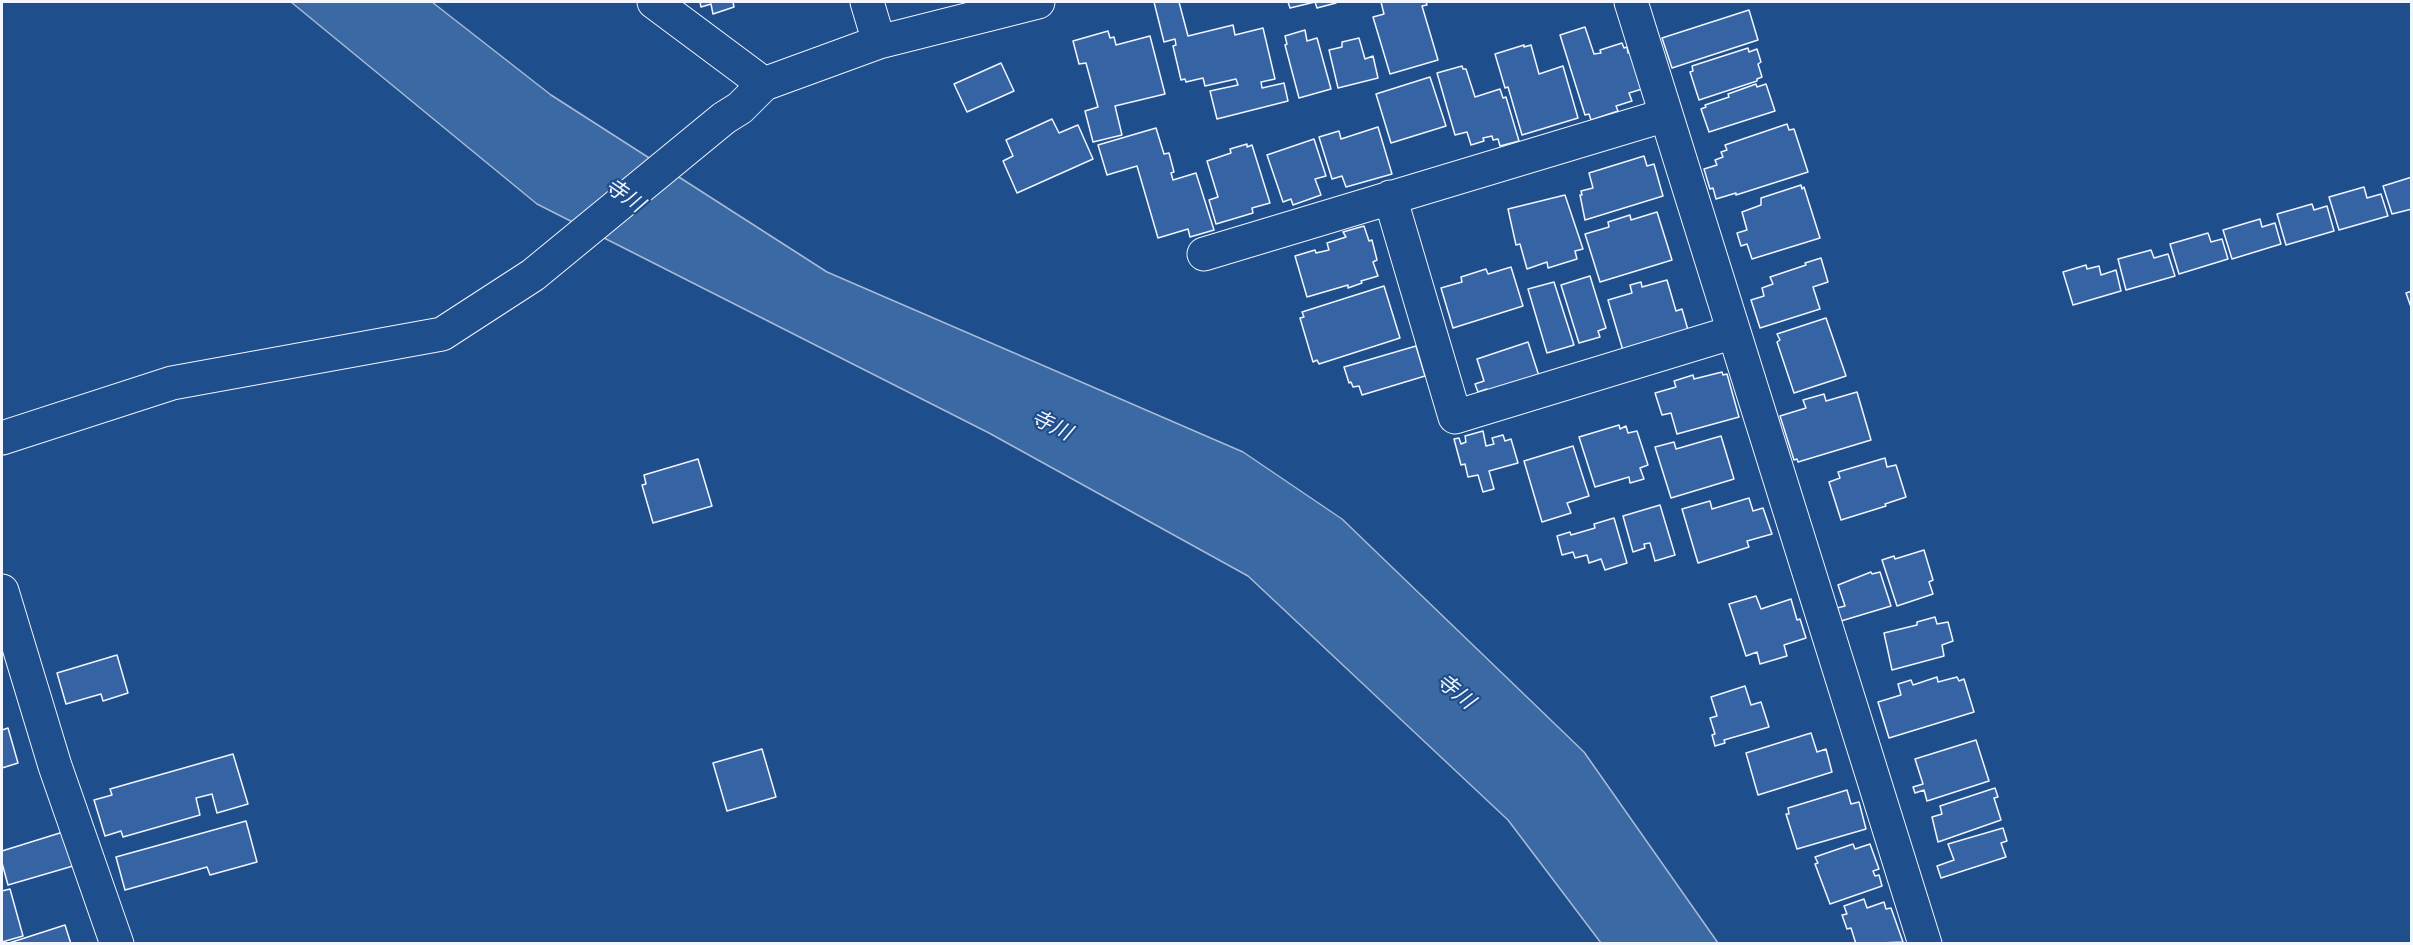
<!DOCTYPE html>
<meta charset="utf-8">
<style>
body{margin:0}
#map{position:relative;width:2413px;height:945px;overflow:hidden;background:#1f4e8c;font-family:Helvetica,sans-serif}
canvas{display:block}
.frame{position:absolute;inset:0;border:3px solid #f2f6ff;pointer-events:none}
</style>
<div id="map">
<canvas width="2413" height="945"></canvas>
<div class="frame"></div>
</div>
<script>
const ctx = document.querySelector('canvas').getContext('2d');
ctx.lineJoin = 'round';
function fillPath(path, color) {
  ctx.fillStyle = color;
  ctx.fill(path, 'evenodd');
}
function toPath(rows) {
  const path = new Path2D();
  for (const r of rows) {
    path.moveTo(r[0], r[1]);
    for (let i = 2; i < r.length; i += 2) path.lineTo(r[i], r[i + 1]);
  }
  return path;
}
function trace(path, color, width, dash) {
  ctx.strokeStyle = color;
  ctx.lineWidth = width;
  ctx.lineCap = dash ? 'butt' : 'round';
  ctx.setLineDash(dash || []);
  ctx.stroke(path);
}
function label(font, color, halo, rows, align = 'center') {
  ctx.font = font + ' Helvetica,"Noto Sans JP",sans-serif';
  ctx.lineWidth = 4.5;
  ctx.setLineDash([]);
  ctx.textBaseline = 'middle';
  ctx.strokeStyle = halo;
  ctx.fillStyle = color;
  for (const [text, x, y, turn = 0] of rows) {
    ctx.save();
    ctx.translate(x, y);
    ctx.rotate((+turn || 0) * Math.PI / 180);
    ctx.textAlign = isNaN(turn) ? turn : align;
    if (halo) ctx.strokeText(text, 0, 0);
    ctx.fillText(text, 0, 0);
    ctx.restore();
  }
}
const water = toPath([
 [291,2,432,2,551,95,827,272,1243,452,1342,519,1584,752,1718,943,1601,943,1508,820,1248,576,989,433,537,204,291,2]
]);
const building = toPath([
 [700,2,733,2,734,7,713,14,711,4,701,7,700,2],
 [1154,2,1179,2,1188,36,1233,25,1235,35,1263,28,1275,79,1261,82,1262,88,1284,83,1288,101,1217,119,1210,91,1238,85,1236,79,1205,86,1203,78,1186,82,1185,79,1181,80,1173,46,1176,45,1175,39,1164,42,1154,2],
 [1288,2,1335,2,1336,3,1317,8,1315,2,1290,8,1288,2],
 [1381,2,1426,2,1427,5,1422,6,1438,60,1390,74,1373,17,1384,14,1381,2],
 [1749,10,1758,40,1672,68,1662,38,1749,10],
 [1585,27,1594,54,1601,53,1600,50,1622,43,1624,48,1627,47,1628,53,1631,52,1642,89,1629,93,1632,101,1616,106,1618,111,1591,120,1589,114,1585,115,1560,35,1585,27],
 [1305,30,1307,41,1317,38,1331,89,1299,98,1285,45,1287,44,1285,36,1305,30],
 [1108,31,1110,38,1114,37,1116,45,1150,36,1165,94,1115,106,1122,135,1093,142,1085,111,1098,107,1086,63,1079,64,1073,41,1108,31],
 [1359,38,1365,59,1373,56,1378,78,1338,88,1329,50,1342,47,1342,42,1359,38],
 [1524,45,1524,47,1531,45,1539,74,1563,66,1578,118,1522,135,1508,87,1505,88,1495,54,1524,45],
 [1748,48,1749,52,1757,49,1761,62,1758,64,1762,77,1757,79,1757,81,1699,100,1690,72,1693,71,1692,66,1748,48],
 [1001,63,1014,91,967,112,954,84,1001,63],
 [1462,66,1463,69,1466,69,1475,97,1500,89,1503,98,1506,97,1519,141,1500,146,1498,139,1493,140,1492,136,1483,138,1484,141,1471,145,1467,132,1455,135,1437,73,1462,66],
 [1430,77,1446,126,1391,143,1376,94,1430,77],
 [1756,84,1757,87,1766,84,1775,111,1709,132,1701,109,1706,107,1705,105,1729,97,1728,94,1756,84],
 [1052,119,1059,133,1078,125,1093,159,1017,193,1003,161,1013,156,1006,140,1052,119],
 [1787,124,1789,130,1794,129,1808,172,1736,195,1736,193,1716,199,1713,188,1710,189,1704,169,1717,165,1715,160,1723,157,1721,152,1727,150,1725,145,1787,124],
 [1378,127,1392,174,1346,187,1342,176,1332,179,1319,137,1339,131,1341,139,1378,127],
 [1156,128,1164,154,1169,153,1174,172,1171,173,1173,180,1196,173,1214,230,1190,237,1188,229,1158,238,1137,166,1107,175,1098,145,1156,128],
 [1314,139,1326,176,1315,179,1321,195,1293,205,1291,199,1283,202,1267,155,1314,139],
 [1247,144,1247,147,1252,145,1270,203,1252,208,1253,213,1216,224,1209,200,1218,197,1207,161,1231,153,1230,149,1247,144],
 [1644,156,1647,166,1654,164,1663,196,1585,220,1580,195,1582,195,1581,191,1593,188,1589,173,1644,156],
 [2412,177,2412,209,2392,214,2383,186,2412,177],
 [1801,185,1802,189,1804,187,1820,238,1752,259,1747,244,1741,246,1737,233,1747,230,1742,212,1761,205,1761,198,1801,185],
 [2364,187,2367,198,2381,194,2388,216,2339,230,2329,197,2364,187],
 [1565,195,1583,249,1575,251,1577,259,1548,268,1547,262,1527,269,1520,244,1516,245,1508,209,1565,195],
 [2312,204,2314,210,2327,206,2334,231,2286,245,2277,214,2312,204],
 [1657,212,1672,260,1600,282,1585,234,1609,227,1608,222,1630,215,1631,220,1657,212],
 [2260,219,2262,227,2275,223,2281,244,2232,259,2223,230,2260,219],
 [1364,226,1369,241,1372,240,1377,260,1373,262,1378,276,1361,281,1362,283,1348,288,1348,285,1307,297,1295,256,1315,250,1316,253,1329,250,1327,243,1346,237,1343,232,1364,226],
 [2208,233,2211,242,2222,239,2228,259,2179,274,2170,244,2208,233],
 [2151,250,2154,258,2168,254,2175,276,2126,290,2118,259,2151,250],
 [1821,258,1828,282,1813,287,1820,309,1760,328,1751,300,1764,296,1762,288,1773,284,1770,277,1806,265,1805,263,1821,258],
 [2086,265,2087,269,2099,266,2101,275,2116,270,2121,291,2073,305,2063,272,2086,265],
 [1511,267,1523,306,1453,328,1441,288,1462,282,1461,277,1486,269,1488,274,1511,267],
 [1590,276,1606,328,1598,331,1600,337,1579,343,1561,285,1590,276],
 [1667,280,1676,311,1682,309,1688,330,1624,354,1608,300,1632,293,1630,285,1641,282,1642,287,1667,280],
 [1554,282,1574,345,1547,353,1528,289,1554,282],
 [1384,286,1400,338,1319,364,1317,360,1313,362,1300,318,1304,317,1302,312,1384,286],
 [2412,291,2412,310,2406,293,2412,291],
 [1826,318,1846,376,1794,393,1777,342,1780,340,1777,334,1826,318],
 [1528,342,1539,376,1488,392,1487,389,1478,392,1475,384,1484,381,1477,359,1528,342],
 [1416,346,1425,376,1362,395,1359,386,1353,387,1351,382,1349,383,1344,367,1416,346],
 [1722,372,1723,375,1727,374,1739,417,1677,434,1671,413,1662,415,1655,393,1676,387,1674,381,1693,375,1694,379,1722,372],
 [1857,392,1871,440,1798,462,1797,459,1794,460,1780,416,1806,408,1803,400,1824,394,1826,401,1857,392],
 [1619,425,1620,429,1626,426,1628,433,1637,431,1648,465,1640,468,1644,479,1630,483,1629,477,1595,487,1579,437,1619,425],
 [1483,431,1486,446,1494,444,1492,438,1503,435,1505,441,1511,439,1518,463,1489,471,1494,489,1483,492,1478,475,1468,477,1465,464,1461,465,1454,439,1459,438,1461,444,1466,442,1465,436,1483,431],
 [1721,436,1734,479,1671,498,1655,447,1674,442,1676,449,1721,436],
 [1573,446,1589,496,1567,503,1571,513,1542,522,1524,461,1573,446],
 [1885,458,1887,467,1896,465,1906,497,1885,504,1886,506,1841,520,1829,482,1840,478,1838,472,1885,458],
 [698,459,712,506,653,523,642,485,646,484,644,475,698,459],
 [1749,498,1753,511,1763,508,1772,534,1747,541,1749,547,1698,563,1682,509,1710,501,1712,509,1749,498],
 [1660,505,1675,555,1655,561,1650,543,1644,544,1645,548,1633,552,1623,516,1660,505],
 [1614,518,1627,563,1605,570,1601,559,1589,563,1587,555,1575,558,1573,552,1562,555,1557,536,1570,532,1571,535,1595,528,1594,524,1614,518],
 [1924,550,1933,580,1929,582,1933,594,1897,606,1882,560,1894,556,1895,559,1924,550],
 [1871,572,1872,574,1880,572,1891,606,1841,621,1837,608,1845,606,1838,585,1871,572],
 [1756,596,1761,609,1791,599,1797,620,1800,619,1806,638,1784,645,1787,656,1760,664,1757,652,1746,656,1729,604,1756,596],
 [1935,617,1937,624,1948,622,1953,641,1942,645,1944,656,1892,670,1884,633,1917,625,1917,622,1935,617],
 [117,655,128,693,103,701,101,694,66,704,57,673,117,655],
 [1937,677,1938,682,1957,677,1959,681,1964,679,1974,712,1889,738,1878,702,1901,695,1898,684,1911,680,1913,685,1937,677],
 [1745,686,1751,705,1761,702,1769,727,1724,740,1725,743,1715,746,1712,735,1715,734,1710,718,1717,716,1711,697,1745,686],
 [8,728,18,763,2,768,2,730,8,728],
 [1811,733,1817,752,1826,749,1832,772,1758,795,1746,753,1811,733],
 [1976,740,1989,781,1927,801,1924,790,1915,793,1913,787,1923,784,1915,759,1976,740],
 [762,749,776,797,727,811,713,763,762,749],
 [233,754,248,804,217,813,212,794,196,798,200,815,123,837,121,831,105,836,94,800,112,795,110,789,233,754],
 [1995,788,1998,797,1994,798,2001,820,1938,842,1932,817,1942,814,1940,806,1995,788],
 [1847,790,1851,804,1859,802,1866,829,1797,849,1786,814,1789,814,1788,808,1847,790],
 [246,821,257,862,210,875,207,867,125,890,116,857,246,821],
 [2003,828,2007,841,2001,843,2006,857,1941,878,1937,866,1954,860,1948,844,2003,828],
 [63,832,73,866,8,885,2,863,2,851,63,832],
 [1853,844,1855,849,1870,844,1879,869,1873,871,1875,876,1879,875,1882,886,1830,904,1815,864,1818,863,1815,857,1853,844],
 [10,889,23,936,2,942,2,891,10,889],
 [1864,899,1867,908,1884,902,1886,909,1891,908,1903,942,1856,944,1851,928,1847,929,1842,915,1847,914,1844,906,1864,899],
 [65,925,71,944,6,944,65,925]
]);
const minor = toPath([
 [654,2,764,84],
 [867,2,879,42],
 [1631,2,1925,944],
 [1390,197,1455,417,1734,332],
 [1204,254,1666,115],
 [2,438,172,383,442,334,533,275,724,118,740,108,764,84,879,42,1038,2],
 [2,591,55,766,117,944]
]);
const waterNames = [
 ["寺川",624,196,35],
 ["寺川",1051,426,26],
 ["寺川",1455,692,39]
];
fillPath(water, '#3b69a3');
trace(water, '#a8bbd7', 1.5);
fillPath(building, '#3563a3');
trace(building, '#f2f6ff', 1.5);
trace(minor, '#f2f6ff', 35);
trace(minor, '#1f4e8c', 33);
label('italic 21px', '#f2f6ff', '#1f4e8c', waterNames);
</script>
